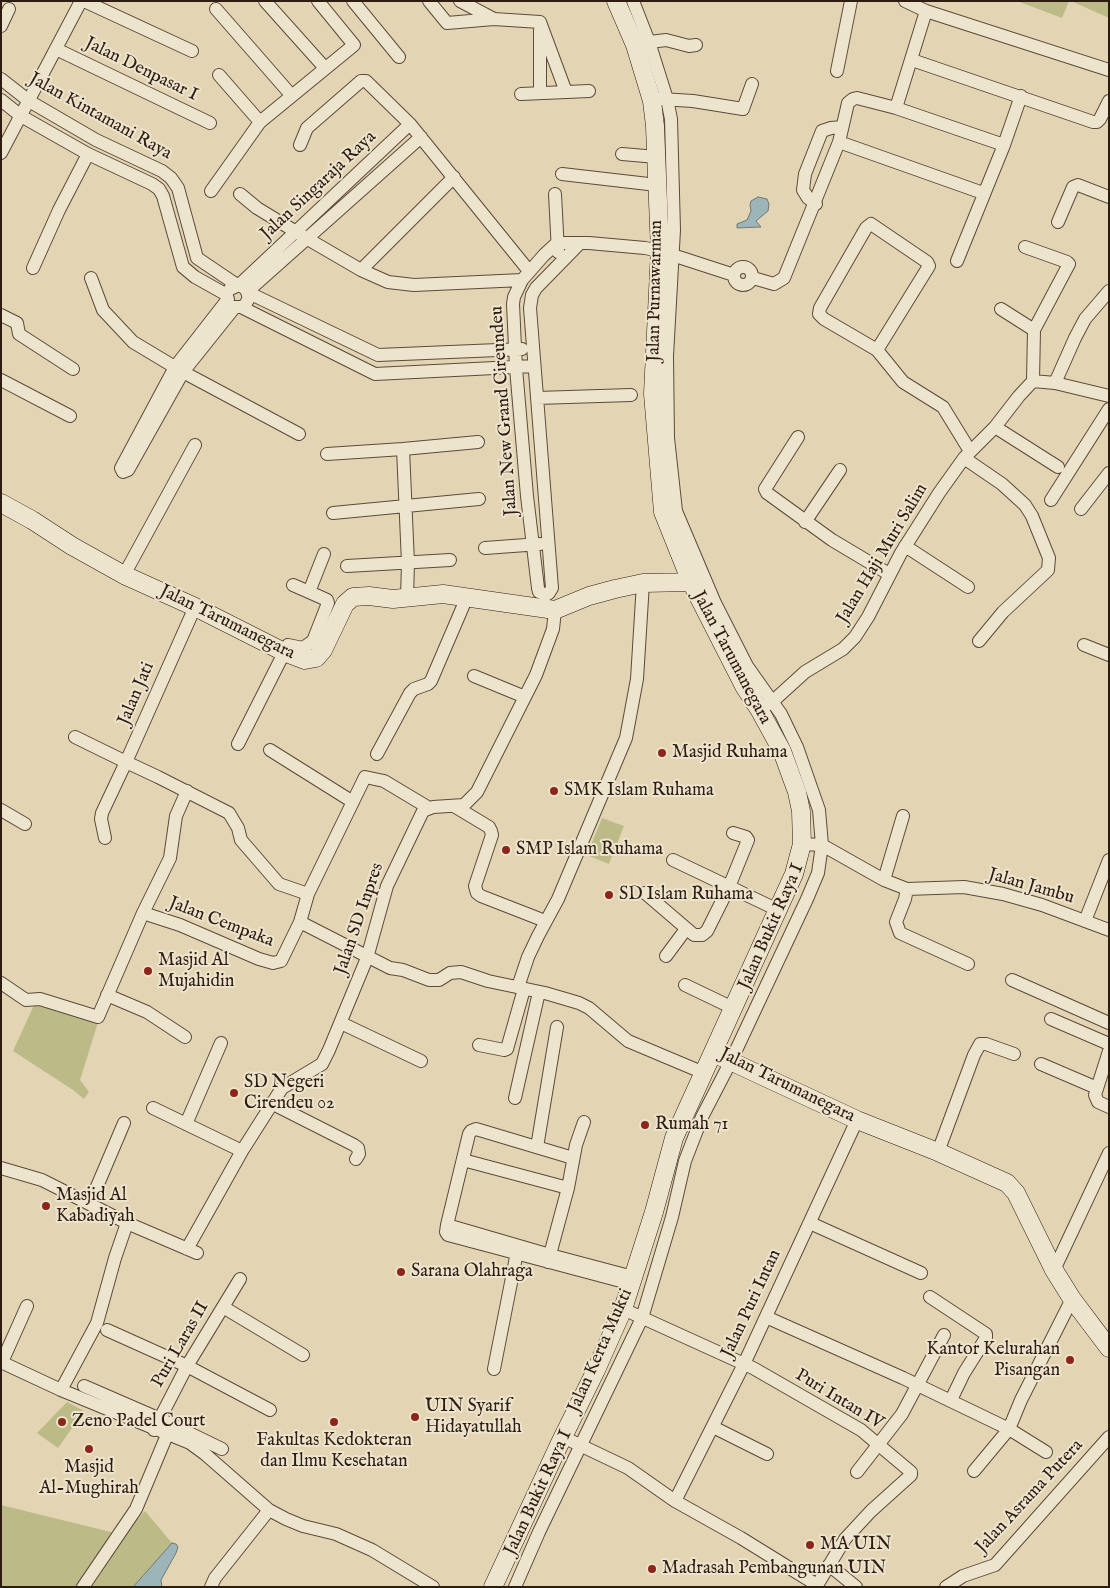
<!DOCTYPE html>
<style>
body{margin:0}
#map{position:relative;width:1110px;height:1588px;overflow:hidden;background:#e3d5b3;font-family:"IM FELL English",serif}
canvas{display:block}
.frame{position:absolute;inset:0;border:2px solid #2f1c11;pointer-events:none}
</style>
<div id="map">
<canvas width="1110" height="1588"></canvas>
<div class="frame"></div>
</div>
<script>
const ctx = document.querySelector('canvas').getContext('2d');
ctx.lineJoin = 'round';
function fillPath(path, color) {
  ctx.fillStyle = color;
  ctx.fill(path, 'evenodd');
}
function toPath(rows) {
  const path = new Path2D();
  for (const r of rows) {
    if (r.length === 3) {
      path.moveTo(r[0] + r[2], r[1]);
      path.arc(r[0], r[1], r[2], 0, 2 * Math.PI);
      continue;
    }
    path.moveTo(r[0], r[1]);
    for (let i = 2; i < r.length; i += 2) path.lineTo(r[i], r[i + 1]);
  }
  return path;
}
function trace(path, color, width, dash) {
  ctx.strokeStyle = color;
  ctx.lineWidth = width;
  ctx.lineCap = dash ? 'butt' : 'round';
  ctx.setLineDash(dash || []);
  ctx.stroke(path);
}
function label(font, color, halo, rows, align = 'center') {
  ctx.font = font + ' "IM FELL English",serif';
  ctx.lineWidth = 4;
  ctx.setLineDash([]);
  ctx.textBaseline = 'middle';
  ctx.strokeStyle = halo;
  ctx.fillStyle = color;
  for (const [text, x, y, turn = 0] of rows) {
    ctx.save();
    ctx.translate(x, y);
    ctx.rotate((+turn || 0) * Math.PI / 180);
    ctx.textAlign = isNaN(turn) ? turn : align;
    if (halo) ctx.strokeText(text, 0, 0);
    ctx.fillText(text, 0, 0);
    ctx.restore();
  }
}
const green = toPath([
 [1017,1,1069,1,1062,18],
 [1071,1,1109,1,1109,18],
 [602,818,624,826,609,864,587,855],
 [40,992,100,1016,80,1080,89,1092,84,1099,73,1090,13,1051],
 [67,1402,84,1411,58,1448,37,1433],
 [1,1505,123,1535,145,1511,172,1543,133,1587,1,1587]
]);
const water = toPath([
 [758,197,767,199,769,204,768,211,756,221,761,227,737,228,737,224,747,220,751,211,750,205,751,201,758,197],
 [172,1543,176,1544,178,1547,176,1553,161,1580,162,1587,133,1587,172,1543]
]);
const street = toPath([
 [84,1,192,51],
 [265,1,325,68],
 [353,1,399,57],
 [429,1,447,23,494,19,540,22],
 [460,1,494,19],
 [905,1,926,11,1109,70],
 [216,9,292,96],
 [540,22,566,92],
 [1,26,9,9],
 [642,43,666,40,689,46,696,45],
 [56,49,210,123],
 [912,60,1093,122,1097,122,1100,119,1109,101],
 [837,71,851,1],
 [219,75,260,122],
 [1,79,29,101,96,140,162,171,171,178,178,188,197,258,237,285],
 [540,93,540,30],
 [521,94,589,91],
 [661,99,693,101,743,109,752,84],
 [1,100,21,116,88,154,152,184,159,189,163,196,183,267,195,277,227,295],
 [896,108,926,11],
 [839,142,983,193],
 [300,145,307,128,361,81,366,81,410,124,529,271],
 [1,153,81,1],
 [622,154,657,157],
 [562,174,657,185],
 [211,191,260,122,354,45,318,1],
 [240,194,257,208,306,238,361,270,388,282,414,285,522,280],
 [555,194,558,252],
 [816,204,808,198,803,190,805,174,822,131,831,128,842,127],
 [1058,222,1073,187,1078,185,1109,197],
 [557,243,544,255,522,280,514,297,513,304,516,368,527,496,538,588,539,592,546,595,549,593,552,588,530,308,532,295,536,288,580,243],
 [557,243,589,243,645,248,660,251,734,275],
 [1025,247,1067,262,1069,264,1034,330,1033,381],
 [957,261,1004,145,1021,96],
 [743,276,9],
 [33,268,59,210,88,154],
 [361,270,454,177],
 [91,278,103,310,133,342,183,372,299,434],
 [753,278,774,284,784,278,839,142,848,103,853,99,857,98,896,108,1004,145],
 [230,289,239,285,410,124],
 [248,291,421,137],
 [249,293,378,355,522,349],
 [228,299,175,367,121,468,123,472,128,470,183,372,235,307],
 [235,307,241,307,245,305,249,298,246,289,239,285],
 [241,307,375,374,534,366],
 [1001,309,1034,330],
 [1,315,17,323,19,334,73,369],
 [877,350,929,266,927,262,871,224,866,228,820,308,819,314,824,319,877,350,903,382,943,407,970,451],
 [1,380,70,416],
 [1055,383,1075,338,1085,319,1109,291],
 [537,398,631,395],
 [995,427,1058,467],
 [798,437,765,489,767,493,832,540,889,574],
 [403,449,408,563,407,598],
 [327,454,403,449,478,442],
 [964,458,1002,484,1025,505,1032,516,1049,558,1048,570,1003,612,979,641],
 [1051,500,1109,409],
 [1081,509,1109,473],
 [333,513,479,499],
 [805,522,840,470],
 [905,546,968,587],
 [485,548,540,544],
 [347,566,450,560],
 [124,575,195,445],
 [293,585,309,592],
 [1084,645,1109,655],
 [474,676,525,697],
 [765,706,772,702,805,672,843,649,855,637,868,617,901,553,939,493,964,458,995,427,1019,396,1033,381,1055,383,1109,396],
 [75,737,126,762,102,813,101,819,105,838],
 [238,744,288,645,303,648,313,641,328,603,327,600,309,592,324,554],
 [270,750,353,802],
 [377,754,410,693,414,689,428,684,431,681,467,597],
 [454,806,489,827,491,831,492,835,475,886,477,893,481,896,540,919],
 [1,810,25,824],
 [802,844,822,845,884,880,907,889,964,887,1003,894,1042,905,1109,930],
 [673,860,778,910],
 [884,880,903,816],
 [907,889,905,899,896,922,900,933,968,964],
 [645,893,694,935,702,935,707,931,729,887,748,840,746,837,733,833],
 [308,894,365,777,384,781,429,808],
 [143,913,170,858,176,816,187,791],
 [1085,921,1109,860],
 [300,922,390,968,403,970,429,980,439,980,450,973,461,972,488,981,545,993,579,1003,589,1008,628,1041,704,1073],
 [666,956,686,929],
 [1012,980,1109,1023],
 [1,983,26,1000,40,999,98,1017,143,913,180,925,259,959,273,963,281,961,300,922,308,894,279,884,241,840,238,828,229,813,158,777,126,762,195,607],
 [685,985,733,1008],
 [518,987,528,957,538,936,558,899,626,738,637,679,643,583],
 [107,995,147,1012,185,1037],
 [1051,1019,1109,1044],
 [341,1023,421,1061],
 [479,1045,504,1050,507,1049,524,989],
 [1109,1051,1095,1095,1098,1102,1109,1107],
 [1041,1064,1097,1088],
 [515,1098,539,992],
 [271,1103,354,1145,358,1148,359,1154,356,1159],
 [153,1108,242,1151],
 [186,1124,221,1043],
 [537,1147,557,1027],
 [938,1152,974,1055,980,1044,986,1044,1014,1054],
 [463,1160,568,1188],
 [1,1168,42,1180,127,1223,197,1253],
 [90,1203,124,1123],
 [810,1223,921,1273],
 [447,1225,469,1134,471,1131,476,1129,573,1158],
 [187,1249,242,1151,282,1088,322,1064,329,1050,367,958,387,886,423,811,433,807,464,805,477,792,536,675,553,629,555,610],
 [548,1262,568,1188,576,1145,584,1122],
 [1054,1270,1109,1153],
 [632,1284,448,1235,446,1232,447,1225,550,1255,633,1277],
 [930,1297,986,1334,986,1338,964,1373,951,1400],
 [223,1307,303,1355],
 [623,1309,753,1368,861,1430,911,1472,911,1475,871,1511,845,1539,816,1587],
 [766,1317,903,1378,1009,1429,1046,1452],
 [107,1330,187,1366,270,1410],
 [1,1362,61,1390,190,1443,205,1454,269,1510,286,1519,303,1526,336,1534,372,1550,433,1587],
 [2,1362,27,1306],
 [494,1369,518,1247],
 [84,1386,160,1419,222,1449],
 [61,1390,97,1323,115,1258,127,1223],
 [713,1427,767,1454],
 [154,1430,187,1366,240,1279],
 [563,1437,628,1468,675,1501,741,1538,817,1585],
 [974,1471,1009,1429,1021,1400,1072,1299],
 [857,1472,902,1414,944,1335],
 [675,1501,744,1364,857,1120],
 [829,1565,856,1587],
 [83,1587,136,1509,167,1435],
 [211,1587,215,1578,269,1510],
 [515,1587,539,1532,642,1318,672,1217,685,1161,702,1117,731,1061,807,899,818,873,822,845,819,810,797,747,781,714,747,666,715,603,676,511,668,438,667,356,674,230,671,119,667,99,649,42,633,1],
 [946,1587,963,1576,995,1565,1109,1437]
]);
const secondary = toPath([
 [1,503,32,520,72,546,124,575,195,607,284,652,305,660,316,658,323,650,345,604,353,597,369,596,393,599,443,594,555,610,589,596,615,589,643,583,691,582],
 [713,1053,857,1120,938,1152,1007,1183,1016,1193,1054,1270,1072,1299,1109,1348],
 [493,1587,559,1445,596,1370,623,1309,654,1212,674,1138,794,874,802,844,801,811,797,792,782,751,759,709,744,686,691,582,663,512,653,394,660,251,655,126,652,101,635,45,616,1]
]);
const markers = [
 [662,753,5,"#8f2418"],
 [554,791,5,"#8f2418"],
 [506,850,5,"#8f2418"],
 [609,895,5,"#8f2418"],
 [148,971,5,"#8f2418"],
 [234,1093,5,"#8f2418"],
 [645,1125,5,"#8f2418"],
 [46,1206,5,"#8f2418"],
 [401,1272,5,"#8f2418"],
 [1070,1360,5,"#8f2418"],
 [415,1417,5,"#8f2418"],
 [62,1422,5,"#8f2418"],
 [334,1422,5,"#8f2418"],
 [89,1449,5,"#8f2418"],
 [810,1545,5,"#8f2418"],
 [652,1569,5,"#8f2418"]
];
const streetNames = [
 ["Jalan Denpasar I",141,70,26],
 ["Jalan Kintamani Raya",100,117,29],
 ["Jalan Singaraja Raya",319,186,-43],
 ["Jalan Purnawarman",656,291,-89],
 ["Jalan New Grand Cireundeu",505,411,-94],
 ["Jalan Haji Muri Salim",883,554,-59],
 ["Jalan Tarumanegara",227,623,26],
 ["Jalan Tarumanegara",731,658,62],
 ["Jalan Jati",137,694,-67],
 ["Jalan Jambu",1031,887,16],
 ["Jalan SD Inpres",360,919,-71],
 ["Jalan Cempaka",221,923,21],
 ["Jalan Bukit Raya I",772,927,-66],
 ["Jalan Tarumanegara",787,1086,26],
 ["Jalan Puri Intan",752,1304,-65],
 ["Puri Laras II",181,1345,-60],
 ["Jalan Kerta Mukti",601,1351,-66],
 ["Puri Intan IV",839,1400,31],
 ["Jalan Bukit Raya I",539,1493,-65],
 ["Jalan Asrama Putera",1030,1497,-47]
];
const poiNames = [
 ["Masjid Ruhama",672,753],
 ["SMK Islam Ruhama",564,791],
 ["SMP Islam Ruhama",516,850],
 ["SD Islam Ruhama",619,895],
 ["Masjid Al",158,961],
 ["Mujahidin",158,982],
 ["SD Negeri",244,1083],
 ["Cirendeu 02",244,1104],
 ["Rumah 71",655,1125],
 ["Masjid Al",56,1196],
 ["Kabadiyah",56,1217],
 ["Sarana Olahraga",411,1272],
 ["Kantor Kelurahan",1060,1350,"right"],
 ["Pisangan",1060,1371,"right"],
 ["UIN Syarif",425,1407],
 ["Hidayatullah",425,1428],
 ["Zeno Padel Court",72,1422],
 ["Fakultas Kedokteran",334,1441,"center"],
 ["dan Ilmu Kesehatan",334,1462,"center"],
 ["Masjid",89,1468,"center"],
 ["Al-Mughirah",89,1489,"center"],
 ["MA UIN",820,1545],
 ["Madrasah Pembangunan UIN",662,1569]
];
fillPath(green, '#bcbb87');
fillPath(water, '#9bb5b8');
trace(water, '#707875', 1);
trace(street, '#5c4a3a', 14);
trace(secondary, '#2f1c11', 19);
trace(street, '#ede4ce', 12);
trace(secondary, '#ede4ce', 18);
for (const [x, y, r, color] of markers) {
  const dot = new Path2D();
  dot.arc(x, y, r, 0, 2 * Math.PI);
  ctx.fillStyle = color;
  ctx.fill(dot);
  trace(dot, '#ede4ce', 2);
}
label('18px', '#2f1c11', '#ede4ce', streetNames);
label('18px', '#2f1c11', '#ede4ce', poiNames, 'left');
</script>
